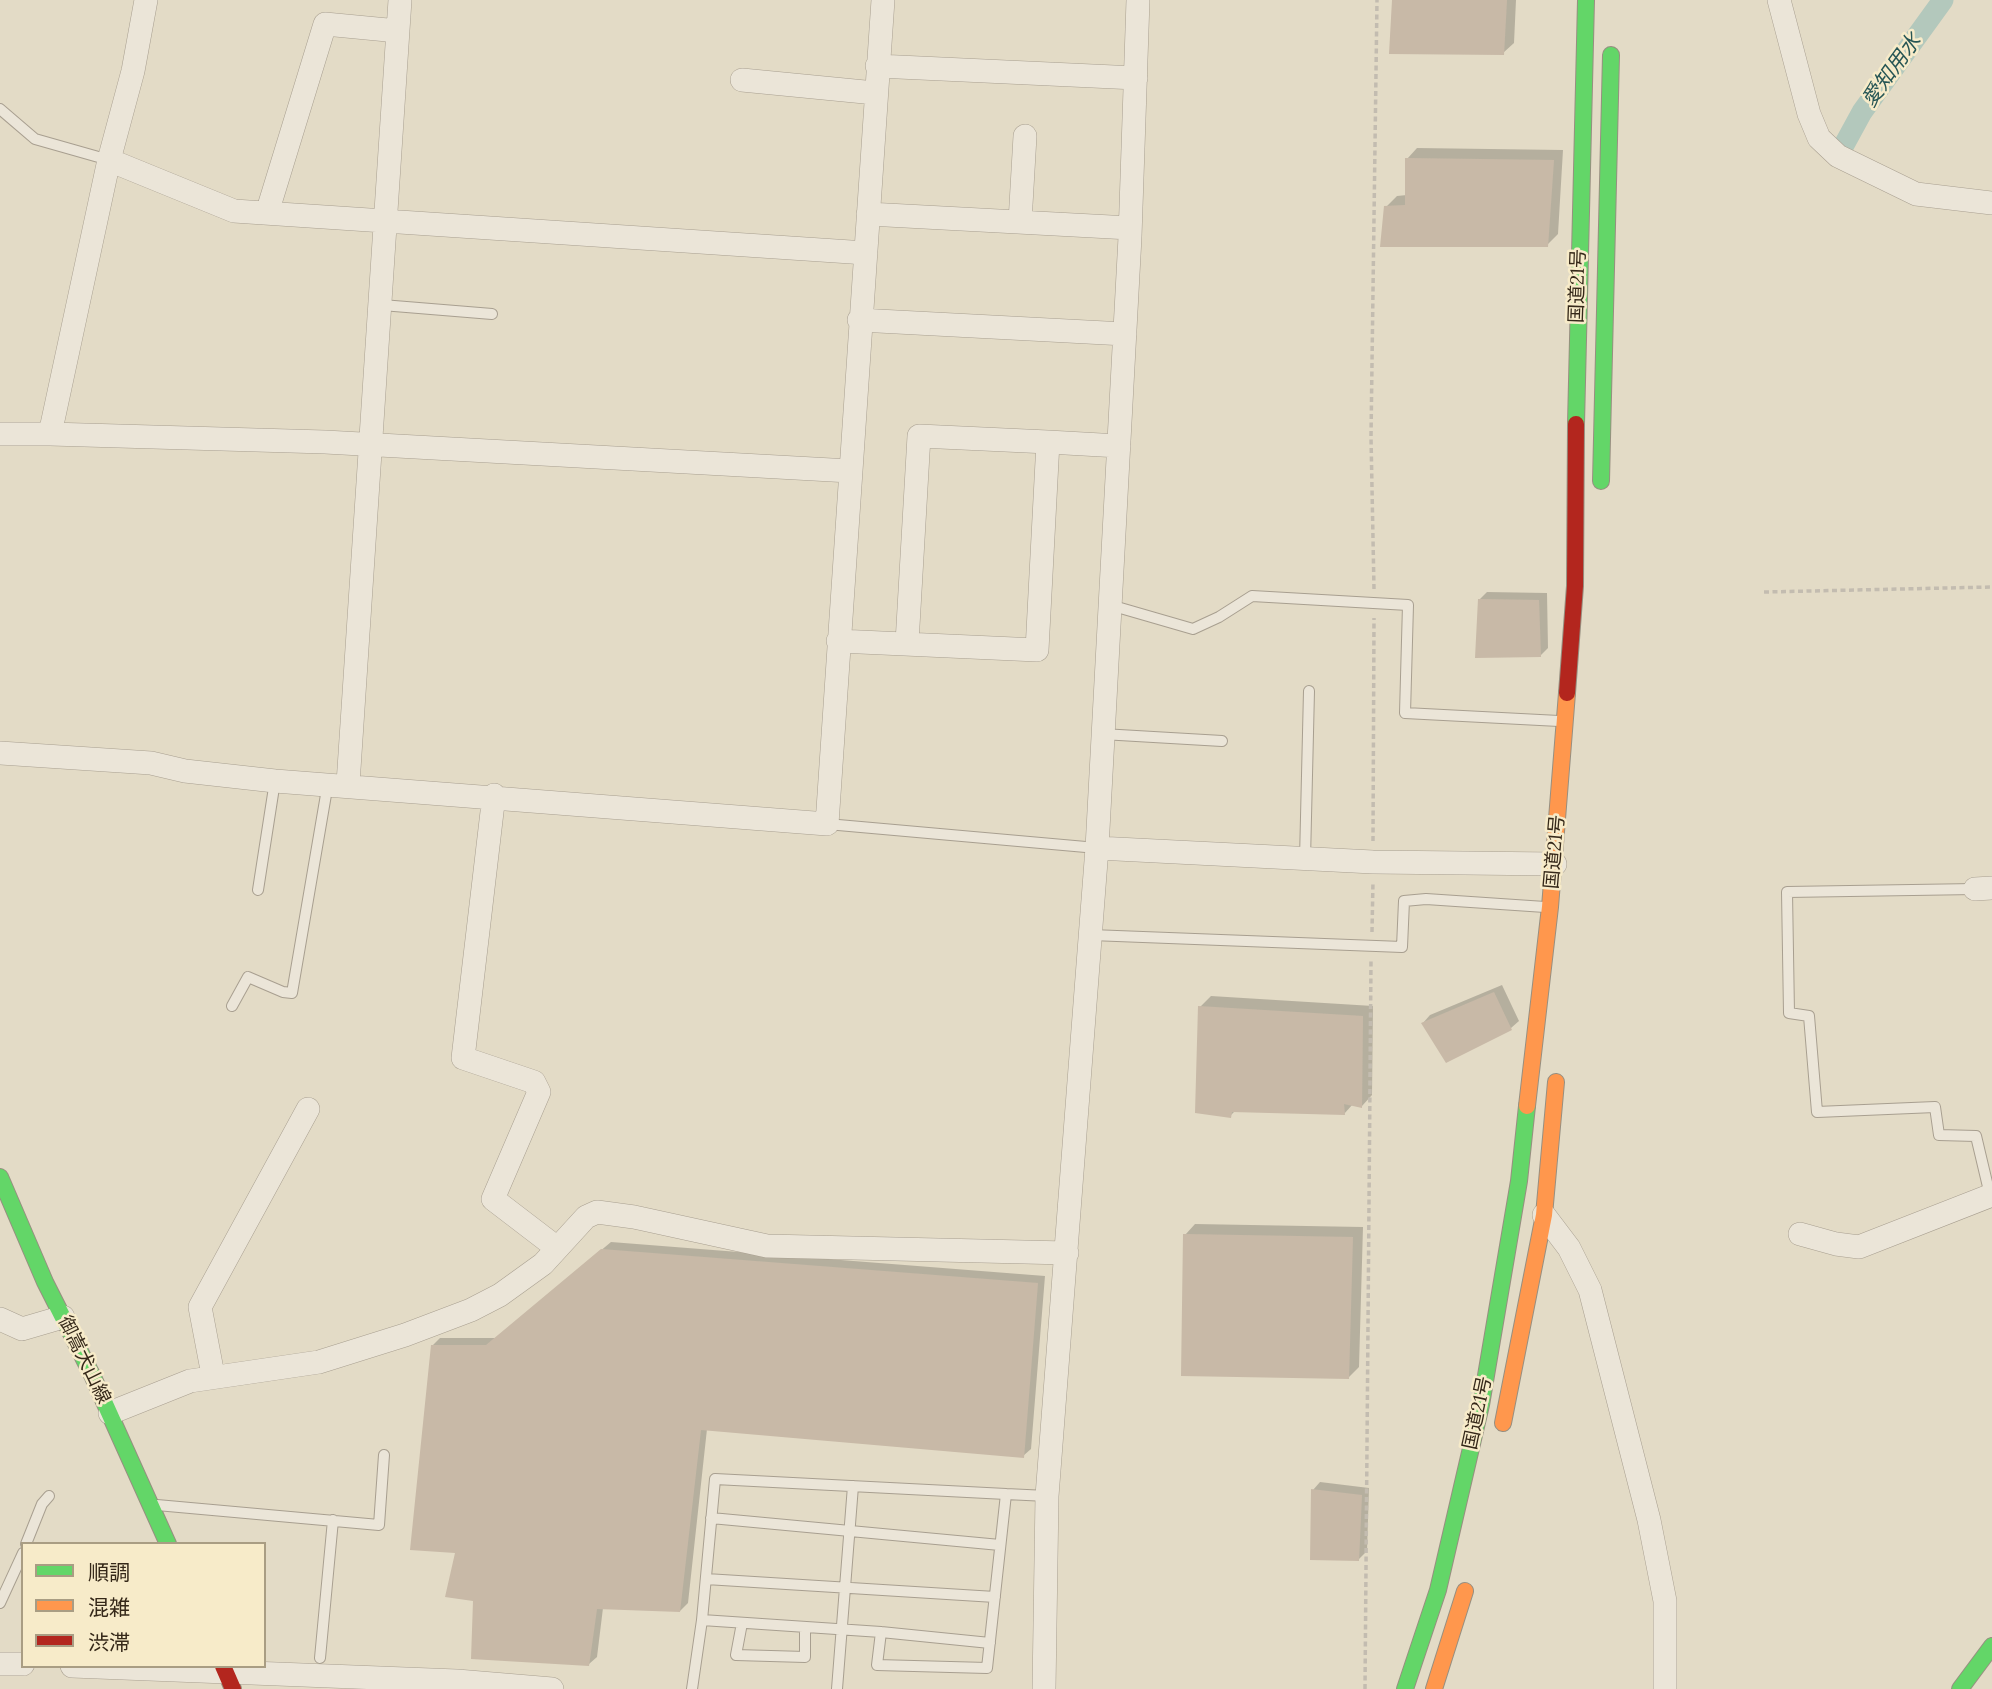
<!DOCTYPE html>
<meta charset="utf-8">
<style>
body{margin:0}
#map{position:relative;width:1992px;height:1689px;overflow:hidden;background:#e3dbc6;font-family:Lora,"Noto Sans JP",serif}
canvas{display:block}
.legend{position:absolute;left:21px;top:1542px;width:245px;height:126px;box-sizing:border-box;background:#f7ebc9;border:2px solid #a99d83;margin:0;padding:9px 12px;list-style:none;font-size:21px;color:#352819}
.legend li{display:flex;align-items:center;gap:14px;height:35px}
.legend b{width:35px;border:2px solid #a99d83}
</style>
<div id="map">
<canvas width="1992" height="1689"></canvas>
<ul class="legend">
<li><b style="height:9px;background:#63d668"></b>順調</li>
<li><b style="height:9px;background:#ff974d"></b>混雑</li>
<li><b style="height:9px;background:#b3261e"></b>渋滞</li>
</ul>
</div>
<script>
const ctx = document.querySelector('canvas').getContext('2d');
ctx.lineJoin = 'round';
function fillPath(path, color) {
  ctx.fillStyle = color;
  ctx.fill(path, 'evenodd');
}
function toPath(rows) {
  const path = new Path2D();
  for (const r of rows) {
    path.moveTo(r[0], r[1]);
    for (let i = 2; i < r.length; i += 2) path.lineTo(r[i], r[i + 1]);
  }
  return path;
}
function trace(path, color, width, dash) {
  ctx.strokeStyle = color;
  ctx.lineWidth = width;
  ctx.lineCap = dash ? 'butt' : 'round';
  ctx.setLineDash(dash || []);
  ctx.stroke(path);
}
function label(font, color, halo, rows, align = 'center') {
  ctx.font = font + ' Lora,"Noto Sans JP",serif';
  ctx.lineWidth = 5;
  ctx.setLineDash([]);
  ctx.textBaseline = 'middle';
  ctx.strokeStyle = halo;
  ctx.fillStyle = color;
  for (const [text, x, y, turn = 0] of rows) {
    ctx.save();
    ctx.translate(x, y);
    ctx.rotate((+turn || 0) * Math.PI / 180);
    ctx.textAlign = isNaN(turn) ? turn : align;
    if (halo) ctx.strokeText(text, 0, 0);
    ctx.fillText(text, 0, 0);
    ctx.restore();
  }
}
const shadow = toPath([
 [1393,0,1516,0,1514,43,1503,53],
 [1417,148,1563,150,1558,234,1547,245,1386,207,1397,196,1407,195,1407,159],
 [1487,592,1547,593,1548,648,1540,656,1479,600],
 [1502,985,1519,1021,1511,1028,1423,1023,1430,1015],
 [1211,996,1373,1006,1372,1095,1362,1106,1353,1104,1344,1114,1236,1110,1230,1116,1200,1007],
 [1195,1224,1363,1227,1359,1367,1348,1378,1185,1235],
 [611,1242,1045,1276,1031,1449,1023,1456,707,1429,688,1603,680,1611,603,1608,597,1657,589,1664,475,1600,457,1551,432,1346,440,1338,496,1338],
 [1320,1482,1369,1488,1367,1551,1359,1559,1313,1490]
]);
const canal = toPath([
 [1844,145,1862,112,1943,0]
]);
const building = toPath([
 [1392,0,1507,0,1504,55,1389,54],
 [1405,158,1554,160,1548,247,1380,247,1384,206,1405,205],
 [1478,599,1539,600,1541,657,1475,658],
 [1494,992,1512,1030,1446,1063,1421,1023],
 [1198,1006,1363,1016,1362,1108,1344,1104,1345,1115,1232,1112,1231,1118,1195,1113],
 [1183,1234,1353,1237,1349,1379,1181,1376],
 [601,1249,1038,1283,1024,1458,701,1430,680,1612,597,1609,589,1666,471,1659,473,1601,445,1597,455,1553,410,1550,431,1345,486,1345],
 [1311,1489,1362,1495,1359,1561,1310,1560]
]);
const path = toPath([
 [1374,589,1371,437,1377,0],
 [1764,592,1992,587],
 [1373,841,1374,618],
 [1372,932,1373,881],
 [1365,1689,1371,961]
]);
const lane = toPath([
 [0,109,35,139,109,160],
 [382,305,492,314],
 [1110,605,1193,629,1219,617,1252,596,1408,605,1405,713,1559,721],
 [1102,734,1222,741],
 [827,824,1097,848],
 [1305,859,1309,691],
 [1975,889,1787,892,1789,1013,1809,1016,1817,1112,1935,1107,1939,1135,1976,1136,1990,1195],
 [258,890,275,781],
 [1091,935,1402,947,1404,901,1426,899,1545,907],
 [232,1006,248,977,283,992,292,993,328,783],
 [1006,1494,1047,1496],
 [157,1505,379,1525,384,1455],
 [711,1518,1000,1545],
 [26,1544,42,1504,49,1496],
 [706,1579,995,1597],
 [0,1603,23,1553],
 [742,1623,736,1655,805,1657,805,1627],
 [881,1632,990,1643],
 [320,1658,333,1520],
 [692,1689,702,1620,715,1479,1006,1494,987,1668,877,1665,881,1632,702,1620],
 [837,1689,853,1486]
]);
const street = toPath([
 [1779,0,1809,114,1819,138,1838,156,1916,194,1992,203],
 [877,66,1136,78],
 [742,80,875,93],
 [109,160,234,211,866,253],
 [267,213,325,24,398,31],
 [868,214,1130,228],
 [1020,222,1025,136],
 [859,320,1125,334],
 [0,434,50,434,109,160,133,71,146,0],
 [50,434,325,442,850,471],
 [838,641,1037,650,1048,442,1119,446],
 [907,643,919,436,1048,442],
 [0,753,151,763,185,771,275,781,827,824,883,0],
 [348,784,400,0],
 [494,795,463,1058,534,1082,539,1092,493,1199,557,1248],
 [1097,848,1373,862,1555,864],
 [1975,889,1992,888],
 [1544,1215,1569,1248,1590,1290,1649,1520,1665,1601,1665,1689],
 [1800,1234,1836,1244,1859,1247,1992,1195],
 [0,1319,22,1329,63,1317],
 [213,1375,200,1307,308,1109],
 [110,1413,190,1381,319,1362,405,1335,471,1310,500,1295,543,1264,586,1217,597,1212,634,1217,767,1246,1067,1253],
 [0,1664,23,1664],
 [72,1666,457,1681,552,1689],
 [1044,1689,1047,1496,1097,848,1130,237,1138,0]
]);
const fast = toPath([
 [1576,424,1586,0],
 [1601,481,1611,55],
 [0,1177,45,1282,93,1377,168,1544],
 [1405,1689,1438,1590,1481,1405,1519,1181,1527,1106],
 [1960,1689,1992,1646]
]);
const slow = toPath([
 [1527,1106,1550,907,1567,693],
 [1503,1423,1544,1215,1556,1082],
 [1434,1689,1465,1591]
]);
const jam = toPath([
 [1567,693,1575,586,1576,424],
 [223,1666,233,1689]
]);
const streetNames = [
 ["国道21号",1578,286,-88],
 ["国道21号",1555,852,-85],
 ["御嵩犬山線",84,1360,64],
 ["国道21号",1478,1413,-78]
];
const waterNames = [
 ["愛知用水",1892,71,-54]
];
fillPath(shadow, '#0003');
trace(canal, '#b3c8bc', 21);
fillPath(building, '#c8b9a7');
trace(lane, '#a89f90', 12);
trace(street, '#a89f90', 24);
trace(fast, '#978f80', 18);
trace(slow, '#978f80', 18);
trace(jam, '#978f80', 18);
trace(path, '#c3bcb0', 3.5, [5, 3.5]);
trace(lane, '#ebe5d8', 10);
trace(street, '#ebe5d8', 23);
trace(fast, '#63d668', 16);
trace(slow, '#ff974d', 16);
trace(jam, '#b3261e', 16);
label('19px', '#352819', '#f7ebc9', streetNames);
label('italic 21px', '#275655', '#f7ebc9', waterNames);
</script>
